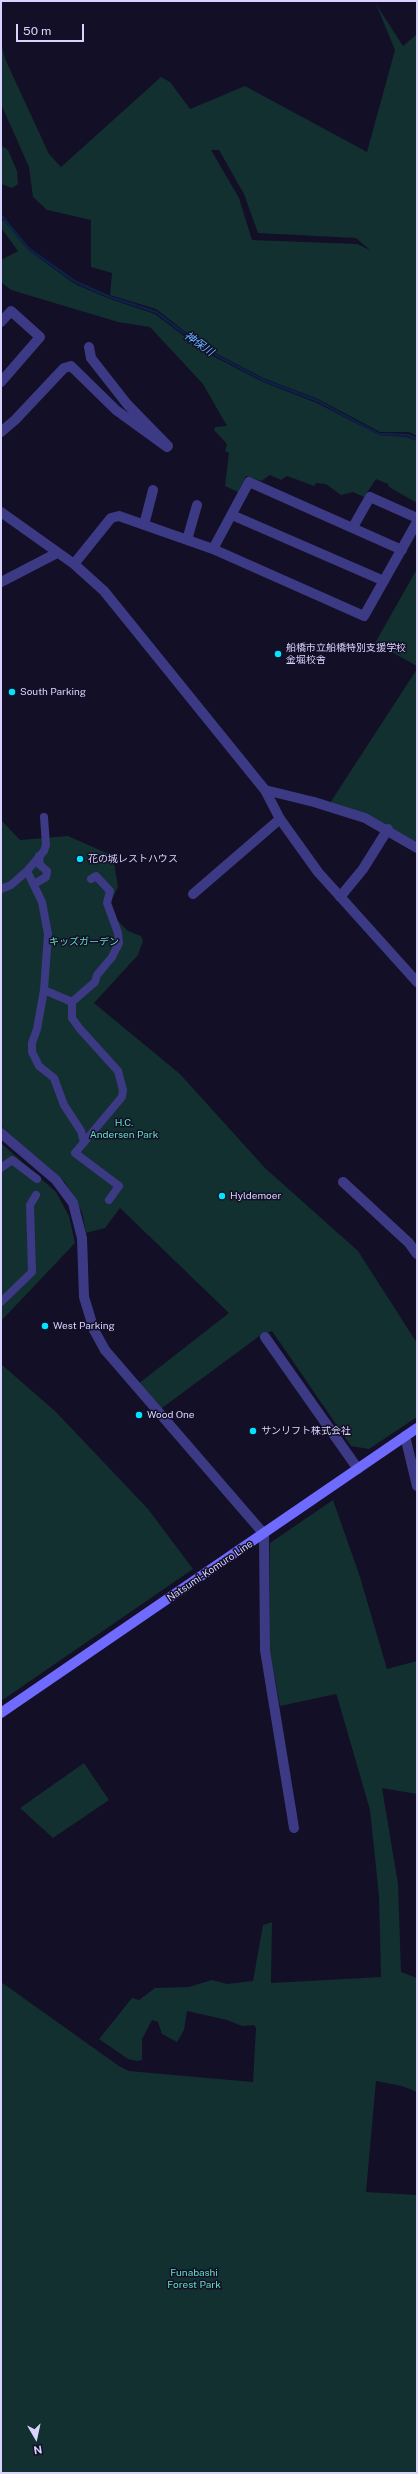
<!DOCTYPE html>
<meta charset="utf-8">
<style>
body{margin:0}
#map{position:relative;width:418px;height:2474px;overflow:hidden;background:#130f26;font-family:"Public Sans",sans-serif}
canvas{display:block}
.frame{position:absolute;inset:0;border:2px solid #d9d4ff;pointer-events:none}
.north{position:absolute;left:16px;top:2418px;width:40px;height:40px;-webkit-text-stroke:3px #130f26;paint-order:stroke;rotate:171deg;font-size:11px;font-weight:700;line-height:16px;text-align:center;color:#d9d4ff}
.north::after{content:'';display:block;margin:auto;width:14px;height:18px;background:#d9d4ff;clip-path:polygon(50% 0,100% 100%,50% 72%,0 100%)}
.scale{position:absolute;left:16px;top:24px;width:68px;height:18px;box-sizing:border-box;border:2px solid #d9d4ff;border-top:0;padding-left:5px;font-size:12px;line-height:14px;white-space:nowrap;color:#d9d4ff;-webkit-text-stroke:3px #130f26;paint-order:stroke}
</style>
<div id="map">
<canvas width="418" height="2474"></canvas>
<div class="frame"></div>
<div class="north">N</div>
<div class="scale">50 m</div>
</div>
<script>
const ctx = document.querySelector('canvas').getContext('2d');
ctx.lineJoin = 'round';
function fillPath(path, color) {
  ctx.fillStyle = color;
  ctx.fill(path, 'evenodd');
}
function toPath(rows) {
  const path = new Path2D();
  for (const r of rows) {
    path.moveTo(r[0], r[1]);
    for (let i = 2; i < r.length; i += 2) path.lineTo(r[i], r[i + 1]);
  }
  return path;
}
function trace(path, color, width, dash) {
  ctx.strokeStyle = color;
  ctx.lineWidth = width;
  ctx.lineCap = dash ? 'butt' : 'round';
  ctx.setLineDash(dash || []);
  ctx.stroke(path);
}
function label(font, color, halo, rows, align = 'center') {
  ctx.font = font + ' "Public Sans","Noto Sans JP",sans-serif';
  ctx.lineWidth = 3;
  ctx.setLineDash([]);
  ctx.textBaseline = 'middle';
  ctx.strokeStyle = halo;
  ctx.fillStyle = color;
  for (const [text, x, y, turn = 0] of rows) {
    ctx.save();
    ctx.translate(x, y);
    ctx.rotate((+turn || 0) * Math.PI / 180);
    ctx.textAlign = isNaN(turn) ? turn : align;
    if (halo) ctx.strokeText(text, 0, 0);
    ctx.fillText(text, 0, 0);
    ctx.restore();
  }
}
const green = toPath([
 [376,4,403,46,417,34,417,436,409,432,380,432,318,399,263,378,206,348,156,309,110,295,112,273,91,267,91,220,47,210,33,197,29,167,1,104,1,44,6,61,49,154,61,167,161,77,170,82,190,109,245,86,367,152,395,50],
 [211,150,219,150,244,194,258,233,356,238,370,250,357,244,252,240,239,198],
 [1,145,8,150,17,171,18,184,12,188,1,184],
 [4,220,28,250,75,284,110,299,155,314,205,352,263,382,317,403,379,435,407,437,417,441,417,503,389,487,388,484,376,479,364,497,353,492,341,495,326,484,316,483,314,486,287,476,281,480,270,475,261,481,246,476,238,492,225,486,229,453,225,451,227,444,214,430,215,427,227,426,203,384,150,327,118,322,11,290,1,282,1,260,18,251,1,228,1,222],
 [417,569,417,666,375,643],
 [417,669,417,840,415,841,367,814,330,803],
 [1,820,20,840,68,836,113,856,118,887,110,903,117,920,128,931,141,936,143,941,138,955,94,1003,180,1074,265,1168,358,1251,417,1343,417,1417,369,1449,351,1446,272,1331,258,1337,158,1411,138,1384,229,1313,120,1208,105,1228,86,1233,82,1212,65,1182,1,1126],
 [1,1143,56,1192,69,1216,75,1243,1,1321],
 [1,1364,56,1412,148,1509,193,1569,1,1701],
 [333,1500,360,1577,387,1669,417,1661,417,1794,382,1788,398,1884,401,1972,417,1978,417,2092,402,2086,376,2081,366,2192,417,2195,417,2473,1,2473,1,1982,119,2066,129,2071,253,2082,256,2028,254,2025,242,2026,227,2020,187,2011,184,2030,177,2042,162,2034,158,2022,152,2020,142,2039,142,2060,137,2061,128,2059,99,2039,132,1998,139,2000,155,1988,189,1987,212,1980,227,1984,253,1981,263,1925,272,1922,271,1983,381,1977,379,1896,370,1810,337,1696,336,1694,280,1706,270,1650,270,1543],
 [84,1763,109,1800,53,1838,20,1808]
]);
const stream = toPath([
 [1,215,29,249,76,282,110,297,156,312,206,350,263,380,318,401,379,434,408,435,417,439]
]);
const pedestrian = toPath([
 [27,871,42,902,48,934,44,990,37,1029,32,1043,32,1052,39,1066,54,1078,64,1105,81,1131,84,1142],
 [91,879,96,876,110,891,107,903,118,933,119,943,112,957,97,975,95,982,72,1002,72,1018,80,1029,118,1071,123,1090,122,1097,75,1153,119,1186,109,1200],
 [34,884,46,877,47,871,40,865,39,856],
 [1,889,11,885,27,871,44,851,46,845,44,817],
 [44,990,72,1002],
 [1,1168,12,1160,37,1179],
 [1,1302,32,1272,30,1205,36,1195]
]);
const minor = toPath([
 [1,322,11,311,40,337,1,382],
 [1,432,15,420,64,368,71,366,116,410,167,447,168,446,127,404,91,358,89,347],
 [1,512,74,564,104,591,265,790,280,819,318,872,417,982],
 [232,515,384,581],
 [144,525,153,490],
 [353,527,370,497,417,518],
 [187,540,197,505],
 [213,549,249,482,402,550],
 [74,564,111,518,119,516,213,549,364,616,417,522],
 [265,790,314,802,365,818,417,848],
 [193,894,280,819],
 [340,897,363,869,388,829],
 [343,1182,409,1243,417,1254],
 [265,1337,358,1469],
 [105,1350,264,1534,265,1650,294,1828],
 [405,1436,417,1486]
]);
const tertiary = toPath([
 [1,582,57,553],
 [1,1133,56,1180,73,1203,82,1238,84,1297,94,1330,105,1350]
]);
const secondary = toPath([
 [1,1713,417,1428]
]);
const markers = [
 [278,654,4,"#00e5ff"],
 [12,692,4,"#00e5ff"],
 [80,859,4,"#00e5ff"],
 [222,1196,4,"#00e5ff"],
 [45,1326,4,"#00e5ff"],
 [139,1415,4,"#00e5ff"],
 [253,1431,4,"#00e5ff"]
];
const poiNames = [
 ["船橋市立船橋特別支援学校",286,648],
 ["金堀校舎",286,660],
 ["South Parking",20,692],
 ["花の城レストハウス",88,859],
 ["Hyldemoer",230,1196],
 ["West Parking",53,1326],
 ["Wood One",147,1415],
 ["サンリフト株式会社",261,1431]
];
const parkNames = [
 ["キッズガーデン",84,942],
 ["H.C.",124,1123],
 ["Andersen Park",124,1135],
 ["Funabashi",194,2273],
 ["Forest Park",194,2285]
];
const streetNames = [
 ["Natsumi-Komuro Line",210,1571,-34]
];
const waterNames = [
 ["神保川",199,344,35]
];
fillPath(green, '#12302f');
trace(stream, '#0c2248', 2.5);
trace(pedestrian, '#3d3a85', 8);
trace(minor, '#3d3a85', 10);
trace(tertiary, '#3d3a85', 10);
trace(secondary, '#6f6bff', 10);
for (const [x, y, r, color] of markers) {
  const dot = new Path2D();
  dot.arc(x, y, r, 0, 2 * Math.PI);
  ctx.fillStyle = color;
  ctx.fill(dot);
  trace(dot, '#130f26', 1.5);
}
label('10px', '#d9d4ff', '#130f26', poiNames, 'left');
label('10px', '#5fe0c0', '#130f26', parkNames);
label('10px', '#d9d4ff', '#130f26', streetNames);
label('italic 11px', '#62b6ff', '#130f26', waterNames);
</script>
